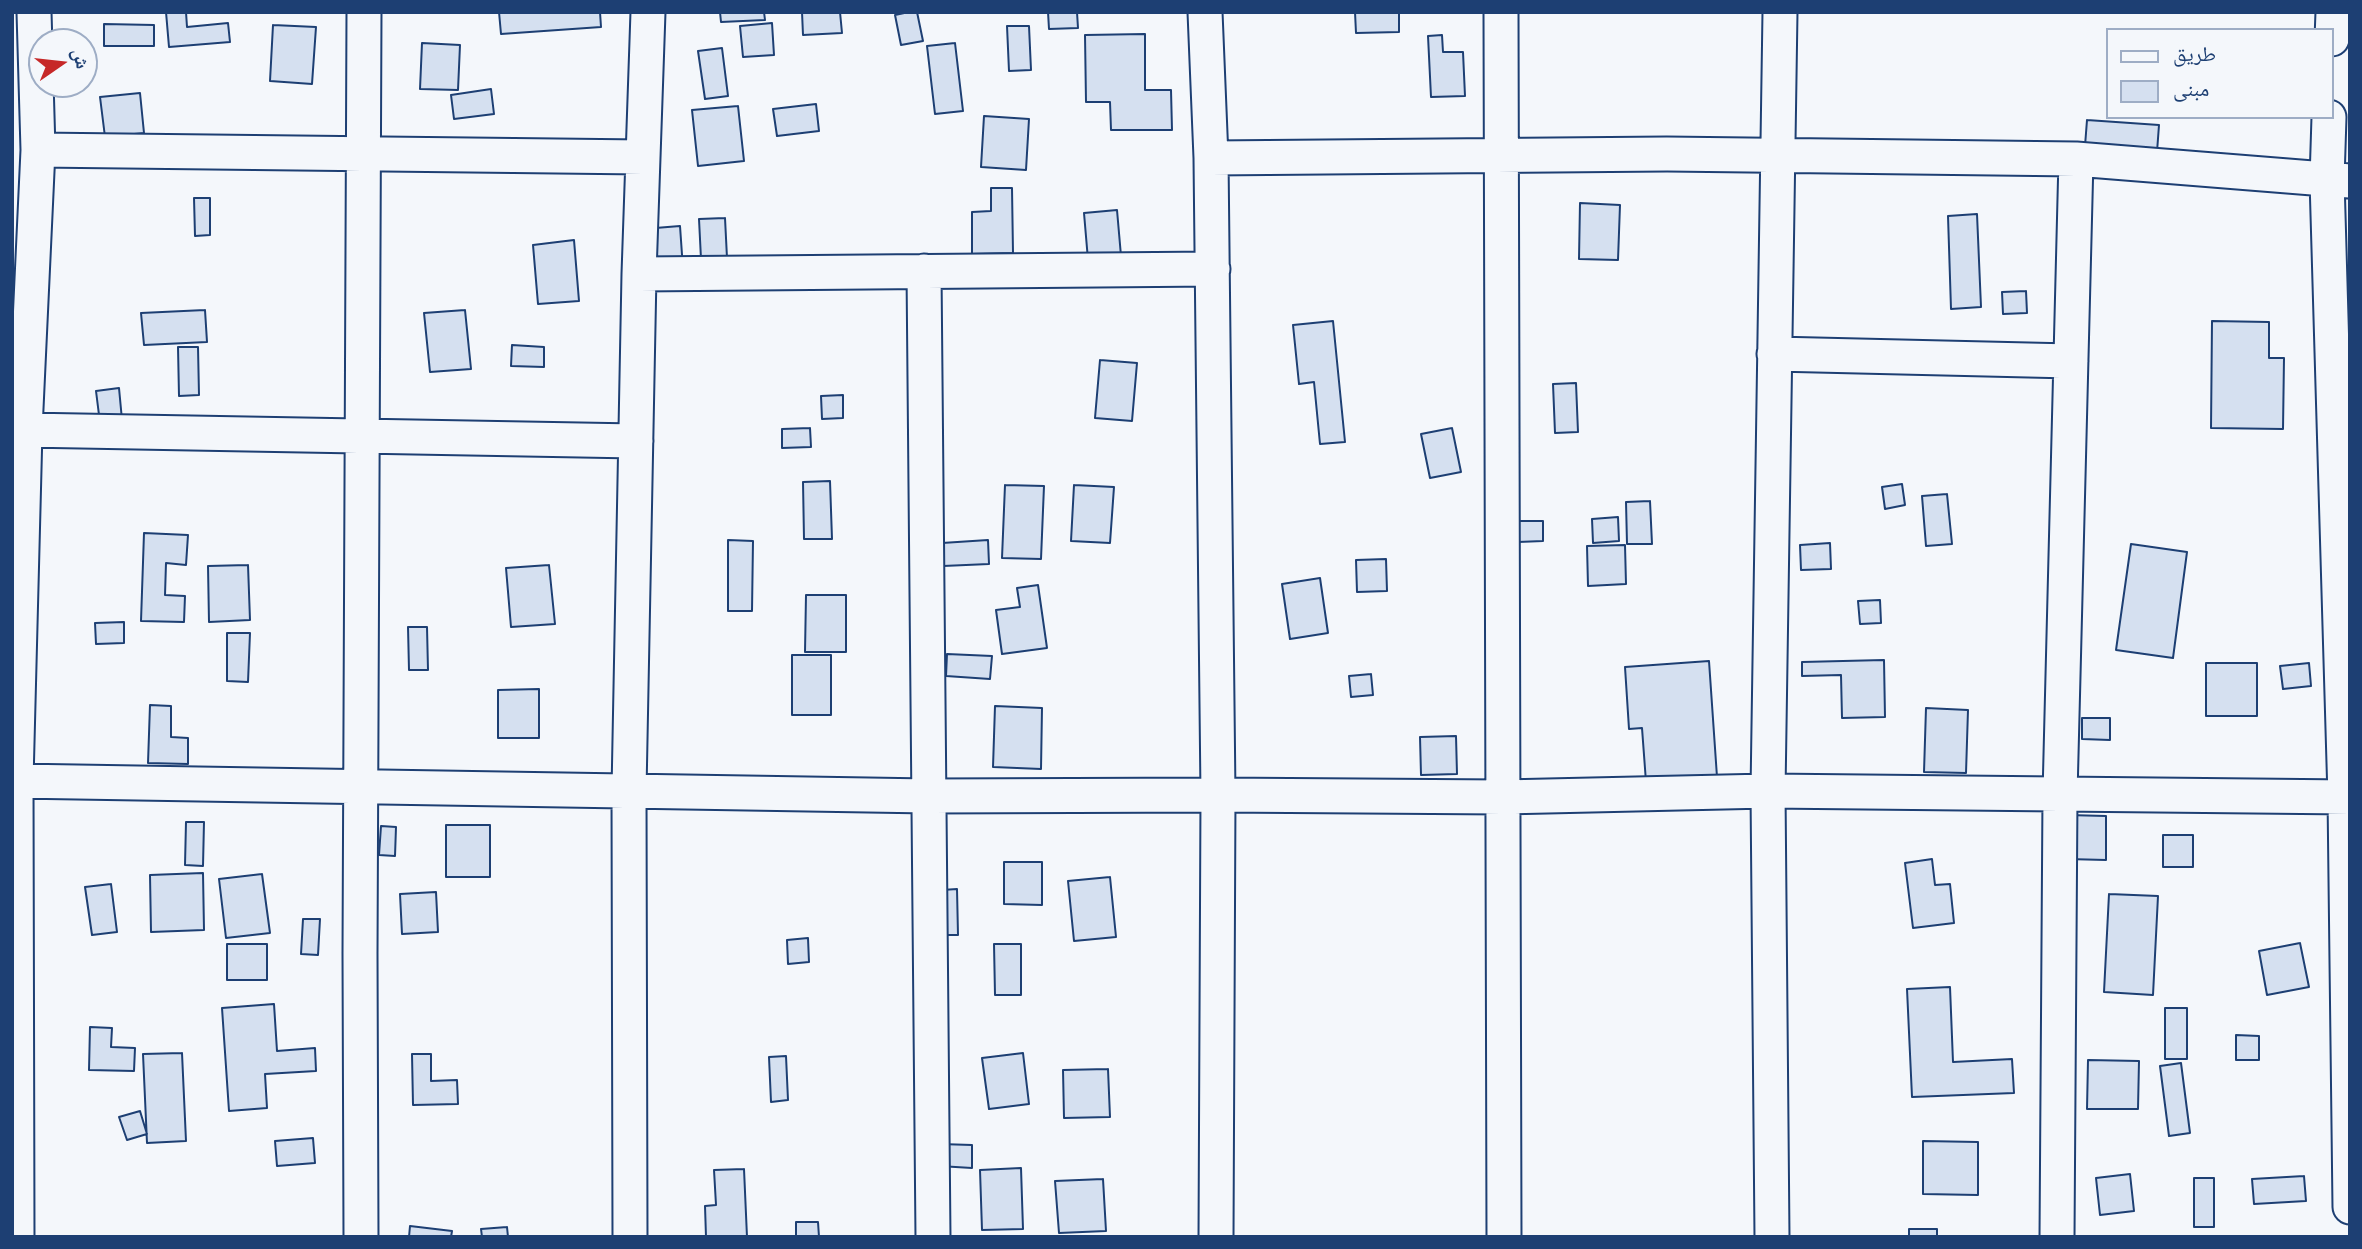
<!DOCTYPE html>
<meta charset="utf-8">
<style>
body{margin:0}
#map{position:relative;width:2362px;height:1249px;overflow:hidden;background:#f4f7fb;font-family:Merriweather,"Noto Naskh Arabic",serif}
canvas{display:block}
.frame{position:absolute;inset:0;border:14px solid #1d3f73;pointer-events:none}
.legend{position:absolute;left:2106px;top:28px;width:228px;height:91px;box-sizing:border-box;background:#f4f7fb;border:2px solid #9eadc5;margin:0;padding:9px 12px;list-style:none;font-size:21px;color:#1d3f73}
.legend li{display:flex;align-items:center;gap:14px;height:35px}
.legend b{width:35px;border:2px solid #9eadc5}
.north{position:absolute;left:28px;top:28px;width:70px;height:70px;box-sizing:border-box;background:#f4f7fb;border:2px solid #9eadc5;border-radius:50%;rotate:76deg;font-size:19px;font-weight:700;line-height:28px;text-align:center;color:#1d3f73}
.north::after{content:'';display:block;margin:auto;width:24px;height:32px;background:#c62828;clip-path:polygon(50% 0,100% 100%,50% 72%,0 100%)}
</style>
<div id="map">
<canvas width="2362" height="1249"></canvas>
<div class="frame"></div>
<ul class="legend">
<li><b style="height:9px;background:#f4f7fb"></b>طريق</li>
<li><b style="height:19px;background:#d5e0f0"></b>مبنى</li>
</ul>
<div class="north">ش</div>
</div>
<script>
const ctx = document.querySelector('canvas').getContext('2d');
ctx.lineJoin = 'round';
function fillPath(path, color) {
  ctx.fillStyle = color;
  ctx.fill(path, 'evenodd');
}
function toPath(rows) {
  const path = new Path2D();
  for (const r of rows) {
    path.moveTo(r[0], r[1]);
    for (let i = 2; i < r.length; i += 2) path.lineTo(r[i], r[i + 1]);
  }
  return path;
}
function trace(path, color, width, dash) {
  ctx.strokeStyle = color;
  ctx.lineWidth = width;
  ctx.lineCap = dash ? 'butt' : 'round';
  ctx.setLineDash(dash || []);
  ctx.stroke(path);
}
const building = toPath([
 [166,12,186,12,187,27,228,23,230,42,169,47,166,12],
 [499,12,600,12,601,27,501,34,499,12],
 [720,12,764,12,765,20,721,22,720,12],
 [802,12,840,12,842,33,803,35,802,12],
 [909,12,917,12,923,41,901,45,895,15,909,12],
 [1048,12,1077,12,1078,28,1049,29,1048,12],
 [1355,12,1399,12,1399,32,1356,33,1355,12],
 [772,23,774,55,743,57,740,26,772,23],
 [104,24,154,25,154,46,104,46,104,24],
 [273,25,316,27,312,84,270,81,273,25],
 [1007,26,1029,26,1031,70,1009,71,1007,26],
 [1145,34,1145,90,1171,90,1172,130,1111,130,1110,102,1086,102,1085,35,1145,34],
 [1442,35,1443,52,1463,52,1465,96,1431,97,1428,36,1442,35],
 [422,43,460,45,458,90,420,89,422,43],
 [955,43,963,111,935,114,927,46,955,43],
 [722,48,728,96,705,99,698,51,722,48],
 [491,89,494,114,454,119,451,95,491,89],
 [140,93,144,133,105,137,100,97,140,93],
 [816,104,819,131,777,136,773,109,816,104],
 [738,106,744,161,698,166,692,110,738,106],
 [984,116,1029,119,1026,170,981,167,984,116],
 [2087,120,2159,125,2157,152,2085,146,2087,120],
 [991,188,1012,188,1013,253,972,254,972,212,991,211,991,188],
 [194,198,210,198,210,235,195,236,194,198],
 [1580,203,1620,205,1618,260,1579,259,1580,203],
 [1117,210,1121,256,1088,260,1084,213,1117,210],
 [1977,214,1981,307,1951,309,1948,216,1977,214],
 [725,218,727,258,701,259,699,219,725,218],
 [680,226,683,269,646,272,643,229,680,226],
 [574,240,579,301,538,304,533,245,574,240],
 [2026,291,2027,313,2003,314,2002,292,2026,291],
 [205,310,207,342,144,345,141,313,205,310],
 [465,310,471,369,430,372,424,313,465,310],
 [1333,321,1345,442,1320,444,1314,382,1299,384,1293,325,1333,321],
 [2212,321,2269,322,2269,358,2284,358,2283,429,2211,428,2212,321],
 [512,345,544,347,544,367,511,366,512,345],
 [178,347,198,347,199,395,179,396,178,347],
 [1100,360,1137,363,1132,421,1095,418,1100,360],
 [1576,383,1578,432,1555,433,1553,384,1576,383],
 [119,388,122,420,100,423,96,391,119,388],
 [843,395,843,418,822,419,821,396,843,395],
 [810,428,811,447,782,448,782,429,810,428],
 [1452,428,1461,472,1430,478,1421,434,1452,428],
 [830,481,832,539,804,539,803,482,830,481],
 [1902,484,1905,505,1885,509,1882,487,1902,484],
 [1005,485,1044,486,1041,559,1002,558,1005,485],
 [1074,485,1114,487,1110,543,1071,541,1074,485],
 [1947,494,1952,544,1926,546,1922,496,1947,494],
 [1650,501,1652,544,1627,544,1626,502,1650,501],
 [1618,517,1619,541,1593,543,1592,519,1618,517],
 [1518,521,1543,521,1543,541,1518,542,1518,521],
 [144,533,188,535,186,565,166,563,165,595,185,596,184,622,141,621,144,533],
 [728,540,753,541,752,611,728,611,728,540],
 [988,540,989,564,943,566,942,543,988,540],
 [1830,543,1831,569,1801,570,1800,545,1830,543],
 [2131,544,2187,552,2173,658,2116,650,2131,544],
 [1625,545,1626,584,1588,586,1587,546,1625,545],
 [1386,559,1387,591,1357,592,1356,560,1386,559],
 [248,565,250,620,209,622,208,566,248,565],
 [549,565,555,624,511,627,506,568,549,565],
 [1320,578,1328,633,1290,639,1282,584,1320,578],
 [1038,585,1047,648,1002,654,996,610,1020,607,1017,588,1038,585],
 [806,595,846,595,846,652,805,652,806,595],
 [1880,600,1881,623,1860,624,1858,601,1880,600],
 [124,622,124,643,96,644,95,623,124,622],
 [408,627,427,627,428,670,409,670,408,627],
 [227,633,250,633,248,682,227,681,227,633],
 [947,654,992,656,990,679,946,676,947,654],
 [792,655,831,655,831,715,792,715,792,655],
 [1884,660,1885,717,1842,718,1841,675,1802,676,1802,662,1884,660],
 [1709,661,1717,777,1646,782,1642,728,1629,729,1625,667,1709,661],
 [2206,663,2257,663,2257,716,2206,716,2206,663],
 [2309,663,2311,686,2283,689,2280,666,2309,663],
 [1371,674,1373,695,1351,697,1349,676,1371,674],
 [539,689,539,738,498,738,498,690,539,689],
 [150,705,171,706,171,737,188,738,188,764,148,763,150,705],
 [995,706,1042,708,1041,769,993,767,995,706],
 [1926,708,1968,710,1966,773,1924,772,1926,708],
 [2082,718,2110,718,2110,740,2082,739,2082,718],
 [1456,736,1457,774,1421,775,1420,737,1456,736],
 [2067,815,2106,816,2106,860,2067,859,2067,815],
 [186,822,204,822,203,866,185,865,186,822],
 [446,825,490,825,490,877,446,877,446,825],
 [381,826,396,827,395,856,379,855,381,826],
 [2163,835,2193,835,2193,867,2163,867,2163,835],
 [1932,859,1935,885,1950,884,1954,923,1913,928,1905,863,1932,859],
 [1004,862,1042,862,1042,905,1004,904,1004,862],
 [203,873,204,930,151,932,150,875,203,873],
 [262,874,270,933,226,938,219,879,262,874],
 [1110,877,1116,937,1074,941,1068,881,1110,877],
 [111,884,117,932,92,935,85,887,111,884],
 [957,889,958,935,944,935,942,890,957,889],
 [436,892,438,932,402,934,400,894,436,892],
 [2109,894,2158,896,2153,995,2104,992,2109,894],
 [303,919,320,919,318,955,301,954,303,919],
 [808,938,809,962,788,964,787,940,808,938],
 [2300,943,2309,987,2267,995,2259,951,2300,943],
 [227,944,267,944,267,980,227,980,227,944],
 [994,944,1021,944,1021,995,995,995,994,944],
 [1950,987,1953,1062,2012,1059,2014,1093,1912,1097,1907,989,1950,987],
 [274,1004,277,1051,315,1048,316,1071,265,1074,267,1108,229,1111,222,1008,274,1004],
 [2165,1008,2187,1008,2187,1059,2165,1059,2165,1008],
 [90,1027,112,1028,111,1047,135,1048,134,1071,89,1070,90,1027],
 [2236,1035,2259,1036,2259,1060,2236,1060,2236,1035],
 [182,1053,186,1141,147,1143,143,1054,182,1053],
 [1023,1053,1029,1104,989,1109,982,1058,1023,1053],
 [412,1054,431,1054,431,1081,457,1080,458,1104,413,1105,412,1054],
 [786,1056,788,1100,771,1102,769,1057,786,1056],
 [2088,1060,2139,1061,2138,1109,2087,1109,2088,1060],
 [2181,1063,2190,1133,2169,1136,2160,1066,2181,1063],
 [1108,1069,1110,1117,1064,1118,1063,1070,1108,1069],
 [140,1111,147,1134,127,1140,119,1117,140,1111],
 [313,1138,315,1163,277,1166,275,1141,313,1138],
 [1923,1141,1978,1142,1978,1195,1923,1194,1923,1141],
 [940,1144,972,1145,972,1168,939,1166,940,1144],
 [1021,1168,1023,1229,982,1230,980,1170,1021,1168],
 [744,1169,747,1237,706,1237,705,1206,716,1205,714,1170,744,1169],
 [2130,1174,2134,1211,2100,1215,2096,1178,2130,1174],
 [2304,1176,2306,1201,2254,1204,2252,1179,2304,1176],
 [2194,1178,2214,1178,2214,1227,2194,1227,2194,1178],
 [1103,1179,1106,1231,1059,1233,1055,1181,1103,1179],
 [796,1222,818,1222,819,1237,796,1237,796,1222],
 [410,1226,452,1231,451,1237,409,1237,410,1226],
 [507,1227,508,1237,482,1237,481,1229,507,1227],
 [1909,1229,1937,1229,1937,1237,1909,1237,1909,1229]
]);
const minor = toPath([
 [1205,12,1211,158,1218,795,1216,1237],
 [1501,12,1504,1237],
 [2332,39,2333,12],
 [2329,117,2327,180,2345,797,2350,1207],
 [38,150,643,157],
 [1211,158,1667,154,2076,159,2350,181],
 [924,271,933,1237],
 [639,274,1213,269],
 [1774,354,2071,361],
 [25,430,636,441],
 [16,781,929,796,1218,795,1503,797,1768,791,2350,797],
 [17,1237,16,781,25,430,38,150,34,12],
 [361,1237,360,952,364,12],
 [630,1237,629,791,639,274,648,12],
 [1772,1237,1768,791,1780,12],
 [2057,1237,2060,795,2076,159]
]);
fillPath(building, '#d5e0f0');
trace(building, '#1d3f73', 2);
trace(minor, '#1d3f73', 37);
trace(minor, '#f4f7fb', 33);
</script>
